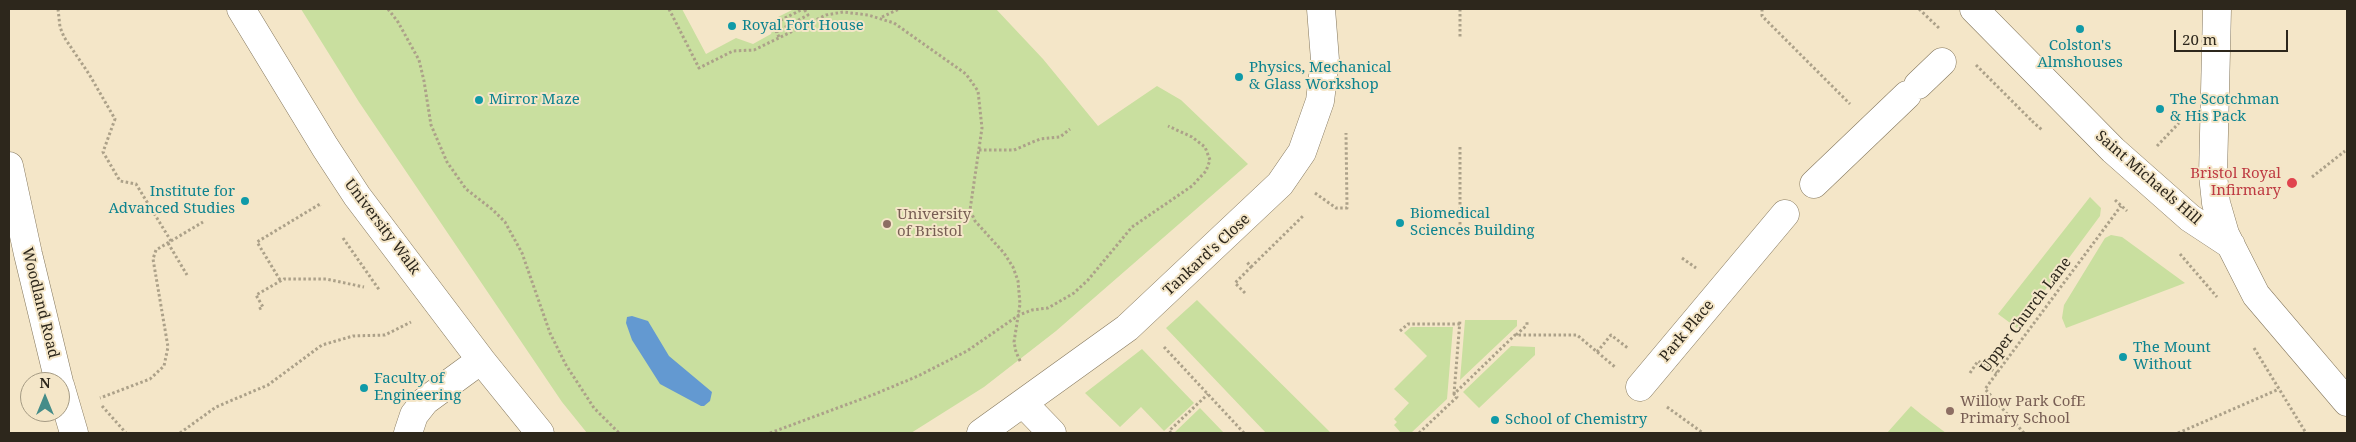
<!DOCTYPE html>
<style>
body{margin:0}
#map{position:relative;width:2356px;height:442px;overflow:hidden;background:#f4e6c8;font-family:"Noto Serif",serif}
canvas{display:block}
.frame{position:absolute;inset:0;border:10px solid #2d271c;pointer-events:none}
.north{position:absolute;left:20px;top:372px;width:50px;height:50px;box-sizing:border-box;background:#f4e6c8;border:1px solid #a49a83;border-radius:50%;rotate:0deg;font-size:14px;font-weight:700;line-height:20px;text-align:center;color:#2d271c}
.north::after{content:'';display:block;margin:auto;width:18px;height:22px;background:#458d89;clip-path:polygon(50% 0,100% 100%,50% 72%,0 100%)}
.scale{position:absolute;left:2174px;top:30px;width:114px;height:22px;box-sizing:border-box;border:2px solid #2d271c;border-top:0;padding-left:6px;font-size:15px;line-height:18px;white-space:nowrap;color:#2d271c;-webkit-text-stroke:4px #f4e6c8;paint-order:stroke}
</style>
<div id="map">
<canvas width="2356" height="442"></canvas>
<div class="frame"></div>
<div class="north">N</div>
<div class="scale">20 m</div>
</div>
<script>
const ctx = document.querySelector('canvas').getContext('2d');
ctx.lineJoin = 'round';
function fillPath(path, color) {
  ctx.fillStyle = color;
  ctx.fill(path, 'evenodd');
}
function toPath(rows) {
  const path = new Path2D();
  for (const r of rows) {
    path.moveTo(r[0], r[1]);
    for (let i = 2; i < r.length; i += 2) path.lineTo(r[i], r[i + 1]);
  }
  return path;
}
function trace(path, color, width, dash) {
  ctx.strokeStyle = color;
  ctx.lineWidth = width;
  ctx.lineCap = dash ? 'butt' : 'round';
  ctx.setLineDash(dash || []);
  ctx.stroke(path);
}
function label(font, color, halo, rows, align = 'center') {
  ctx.font = font + ' "Noto Serif",serif';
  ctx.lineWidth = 4;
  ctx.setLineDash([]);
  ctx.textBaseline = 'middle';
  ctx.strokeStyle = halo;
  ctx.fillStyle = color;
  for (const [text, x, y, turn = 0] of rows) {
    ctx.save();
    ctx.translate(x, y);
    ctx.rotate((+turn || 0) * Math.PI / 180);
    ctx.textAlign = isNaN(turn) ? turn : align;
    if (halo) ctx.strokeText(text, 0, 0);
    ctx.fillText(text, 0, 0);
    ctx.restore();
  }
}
const green = toPath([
 [301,9,682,9,706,54,736,38,753,44,771,34,776,18,794,9,996,9,1043,59,1098,126,1157,86,1181,100,1248,164,1056,331,984,387,911,433,587,433,562,402,359,102],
 [2090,197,2101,208,2100,216,2017,328,1998,314],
 [2111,235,2122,237,2185,283,2066,328,2062,318,2064,305,2105,238],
 [1197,300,1227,330,1331,433,1266,433,1166,328],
 [1465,320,1517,320,1517,326,1460,380],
 [1411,327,1453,327,1447,399,1411,433,1401,433,1394,425,1397,422,1394,419,1409,403,1394,389,1427,356,1404,333],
 [1511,346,1535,347,1535,355,1479,408,1463,392],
 [1142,349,1194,403,1164,431,1141,407,1120,427,1085,393],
 [1911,406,1922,415,1946,433,1887,433],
 [1200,408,1224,433,1176,433,1175,432]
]);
const water = toPath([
 [632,316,648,321,669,356,712,392,710,401,704,406,701,406,660,384,632,340,626,323,627,317]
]);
const path = toPath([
 [58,9,60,27,64,37,89,74,115,119,103,152,120,181,136,184,171,241,156,250,153,259,168,347,164,366,150,379,100,398],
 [388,9,398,22,419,60,424,81,431,125,447,162,466,189,493,210,505,222,522,253,550,333,566,365,594,408,619,433],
 [669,9,699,68,733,51,754,50,826,15,843,12,868,15,894,23,966,74,978,91,982,128,970,210,975,221,1004,253,1013,267,1018,281,1020,304,1014,342,1016,352,1021,363],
 [1460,9,1460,37],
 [1762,9,1762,16,1850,104],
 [1919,9,1940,29],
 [882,17,899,9],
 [776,32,808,15,804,9],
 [779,37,775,29,777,22,803,9],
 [1976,65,2032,121],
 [2032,121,2042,130],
 [2157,146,2179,123],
 [1460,147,1460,227],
 [979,150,1014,150,1040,139,1060,137,1070,129],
 [2312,177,2345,151],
 [1315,193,1336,208,1347,208,1346,133],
 [2115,200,2127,211],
 [343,238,380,291],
 [171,241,203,222],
 [168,243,187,275],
 [2180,254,2217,297],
 [1682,258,1696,268],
 [1251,267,1304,215],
 [280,280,257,242,320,204,321,206],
 [1245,293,1235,283,1251,267,1247,262],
 [259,309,263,307,256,295,284,279,326,279,364,287],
 [1400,331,1408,324,1460,324],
 [1516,335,1527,325,1527,320],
 [1164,347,1244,433],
 [2254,348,2306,433],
 [1597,352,1611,335,1629,349],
 [1970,373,1978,361,1997,373],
 [1454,394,1460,320],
 [102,406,126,433],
 [1667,407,1703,433],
 [180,433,216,407,268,385,322,345,353,336,385,335,411,322],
 [770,433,875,394,918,376,967,351,1019,315,1032,310,1048,308,1074,293,1088,280,1132,227,1192,186,1206,171,1210,160,1205,147,1192,137,1168,126],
 [1171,433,1169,431,1208,394],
 [1419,433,1457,397,1454,394,1515,335,1577,335,1615,367],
 [2024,433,1985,389,2121,206],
 [2178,433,2279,389]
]);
const minor = toPath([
 [241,9,325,147,357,196,481,360,540,433],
 [1974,9,2113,150,2190,218,2231,245],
 [2217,9,2213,175,2216,203,2225,234,2256,295,2347,402],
 [1918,85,1942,62],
 [9,166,28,254,59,382],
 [1814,184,1907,95],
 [60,385,74,433],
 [1640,387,1785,214],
 [1023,403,1052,433],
 [408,433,414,415,425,401,481,360],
 [981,433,1127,328,1280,184,1302,152,1320,101,1325,60,1321,9]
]);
const markers = [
 [732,26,5,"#0f9aa8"],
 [2080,29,5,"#0f9aa8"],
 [1239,77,5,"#0f9aa8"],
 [479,100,5,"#0f9aa8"],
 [2160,109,5,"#0f9aa8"],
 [2292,183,6,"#e0444e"],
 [245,201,5,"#0f9aa8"],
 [1400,223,5,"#0f9aa8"],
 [887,224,5,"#8d6e63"],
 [2123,357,5,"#0f9aa8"],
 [364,388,5,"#0f9aa8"],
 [1950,411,5,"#8d6e63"],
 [1495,420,5,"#0f9aa8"]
];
const cultureNames = [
 ["Royal Fort House",742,26],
 ["Colston's",2080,46,"center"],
 ["Almshouses",2080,63,"center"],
 ["Physics, Mechanical",1249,68],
 ["& Glass Workshop",1249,85],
 ["Mirror Maze",489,100],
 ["The Scotchman",2170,100],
 ["& His Pack",2170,117],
 ["Institute for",235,192,"right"],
 ["Advanced Studies",235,209,"right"],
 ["Biomedical",1410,214],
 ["Sciences Building",1410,231],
 ["The Mount",2133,348],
 ["Without",2133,365],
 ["Faculty of",374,379],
 ["Engineering",374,396],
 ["School of Chemistry",1505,420]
];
const healthNames = [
 ["Bristol Royal",2281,174],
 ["Infirmary",2281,191]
];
const streetNames = [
 ["Saint Michaels Hill",2148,178,41],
 ["University Walk",382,227,53],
 ["Tankard's Close",1207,255,-43],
 ["Woodland Road",40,303,76],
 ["Upper Church Lane",2026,315,-53],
 ["Park Place",1687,331,-50]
];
const educationNames = [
 ["University",897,215],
 ["of Bristol",897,232],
 ["Willow Park CofE",1960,402],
 ["Primary School",1960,419]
];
fillPath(green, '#c9df9f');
fillPath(water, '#6399d1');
trace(minor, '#84775d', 29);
trace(path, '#aca189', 3, [2.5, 2.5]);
trace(minor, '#fff', 28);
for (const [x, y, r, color] of markers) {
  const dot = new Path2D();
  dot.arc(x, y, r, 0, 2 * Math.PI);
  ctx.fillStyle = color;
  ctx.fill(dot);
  trace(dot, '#f4e6c8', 2);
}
label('15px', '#0d838f', '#f4e6c8', cultureNames, 'left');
label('15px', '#be3a42', '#f4e6c8', healthNames, 'right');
label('15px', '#2d271c', '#f4e6c8', streetNames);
label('15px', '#785e54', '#f4e6c8', educationNames, 'left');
</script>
